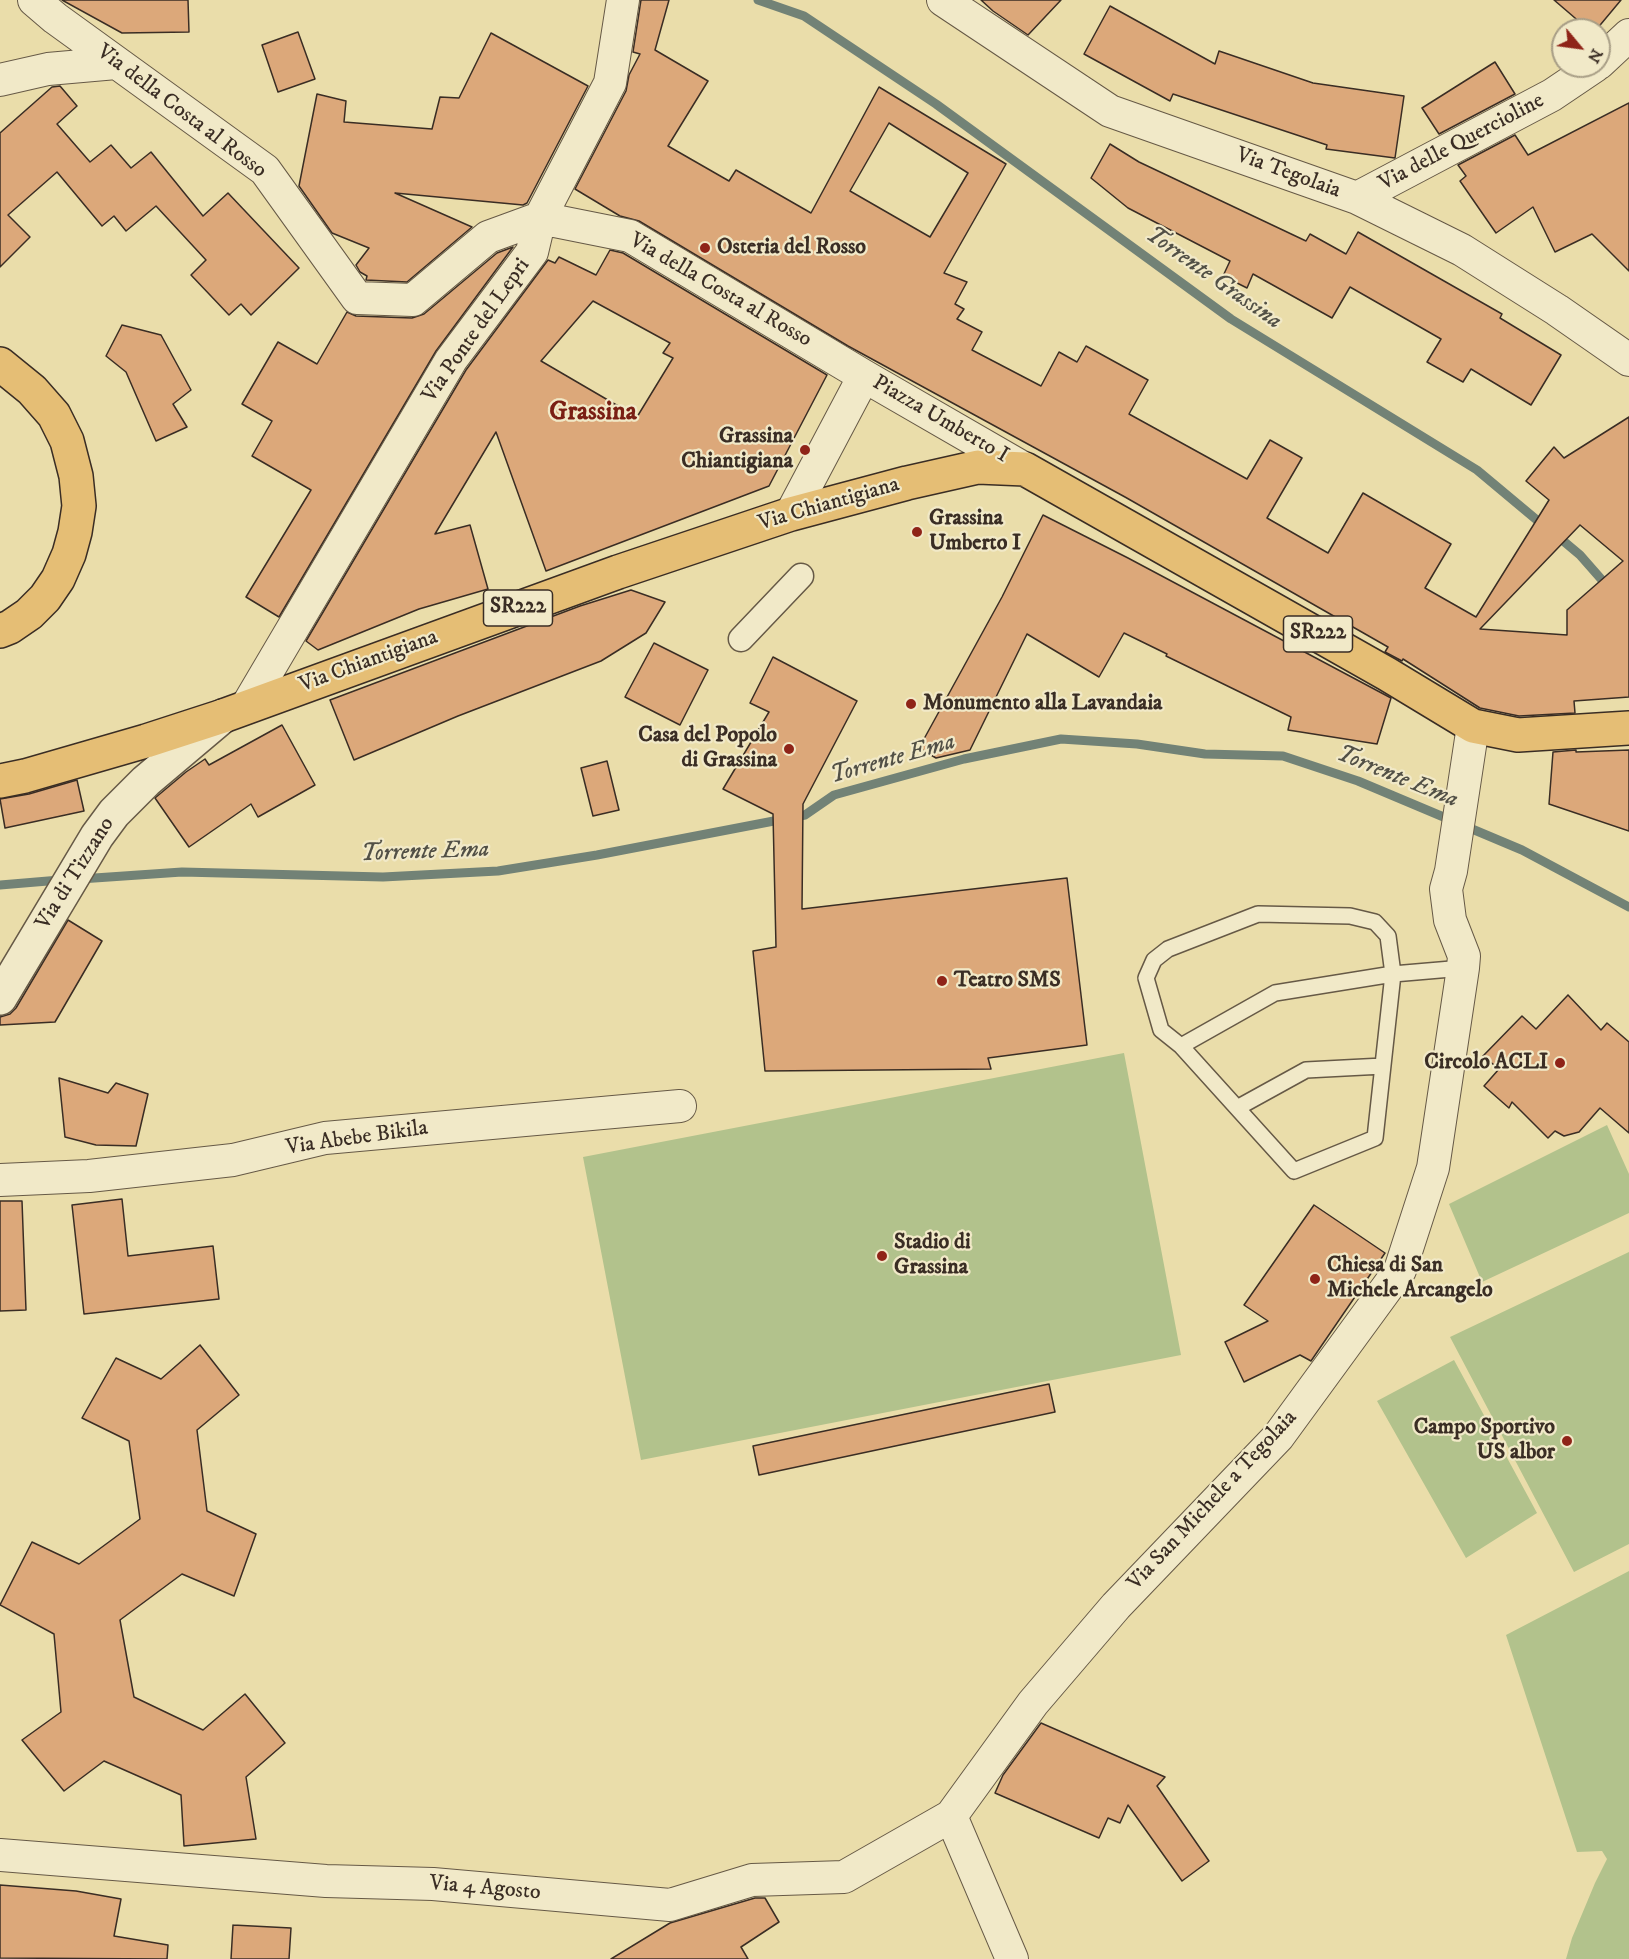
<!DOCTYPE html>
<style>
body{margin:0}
#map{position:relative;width:1629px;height:1959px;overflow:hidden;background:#eaddaa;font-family:"IM FELL DW Pica",serif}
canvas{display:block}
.north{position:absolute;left:1551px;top:18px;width:60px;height:60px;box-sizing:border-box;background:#f1e9c8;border:2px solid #a89e86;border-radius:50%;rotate:119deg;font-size:16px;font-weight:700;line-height:24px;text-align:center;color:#3a2d24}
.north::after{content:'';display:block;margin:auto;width:21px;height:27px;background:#8f2418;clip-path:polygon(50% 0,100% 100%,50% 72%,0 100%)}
</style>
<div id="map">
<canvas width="1629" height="1959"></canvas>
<div class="north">N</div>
</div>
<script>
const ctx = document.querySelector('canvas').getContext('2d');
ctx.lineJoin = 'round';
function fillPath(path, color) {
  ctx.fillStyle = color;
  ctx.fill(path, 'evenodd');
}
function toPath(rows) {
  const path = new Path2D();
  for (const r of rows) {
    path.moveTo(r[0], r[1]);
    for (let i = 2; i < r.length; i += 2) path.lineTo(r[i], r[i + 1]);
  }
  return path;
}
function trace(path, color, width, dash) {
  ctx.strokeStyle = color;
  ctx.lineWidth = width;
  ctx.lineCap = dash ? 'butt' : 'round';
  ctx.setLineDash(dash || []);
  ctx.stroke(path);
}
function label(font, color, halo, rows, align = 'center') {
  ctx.font = font + ' "IM FELL DW Pica",serif';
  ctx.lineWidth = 4.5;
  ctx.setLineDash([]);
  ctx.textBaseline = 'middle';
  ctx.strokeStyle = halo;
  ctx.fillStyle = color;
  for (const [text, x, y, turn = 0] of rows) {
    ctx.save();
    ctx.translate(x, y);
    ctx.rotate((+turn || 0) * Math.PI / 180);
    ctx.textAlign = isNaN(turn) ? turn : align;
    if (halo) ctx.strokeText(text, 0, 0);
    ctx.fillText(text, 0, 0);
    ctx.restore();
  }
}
const green = toPath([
 [1124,1053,1181,1355,641,1460,583,1157],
 [1607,1125,1629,1174,1629,1213,1482,1282,1449,1204],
 [1629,1252,1629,1544,1574,1572,1450,1337],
 [1454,1360,1537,1513,1466,1558,1377,1401],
 [1629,1571,1629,1959,1566,1959,1572,1938,1595,1883,1607,1859,1602,1851,1577,1852,1506,1635]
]);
const stream = toPath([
 [758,0,804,16,936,104,1231,319,1477,470,1544,526],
 [1555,534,1580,555,1609,588],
 [80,879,182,872,383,877,498,871,597,855,805,815,834,795,964,759,1061,739,1137,744,1205,754,1283,756,1358,781,1522,850,1629,907],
 [0,885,60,880]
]);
const building = toPath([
 [62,0,188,0,189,32,122,33,62,0],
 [641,0,669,0,655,50,708,81,668,146,729,181,736,170,811,213,879,87,1006,164,944,273,967,282,955,304,964,309,957,319,982,332,972,350,1041,386,1059,352,1077,362,1086,346,1148,380,1129,414,1247,479,1270,440,1302,458,1267,518,1328,553,1363,493,1451,544,1425,588,1476,617,1549,500,1526,481,1554,447,1564,458,1629,417,1629,697,1574,701,1575,713,1519,716,1480,708,1403,659,1402,661,1385,652,1388,647,1125,497,848,346,639,221,620,216,575,189,626,91,629,75,640,54,633,52,641,0],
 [889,123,968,173,930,237,850,191,889,123],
 [1580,525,1623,561,1567,610,1567,635,1480,629,1580,525],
 [981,0,1061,0,1028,35,993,11,981,0],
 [1554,0,1621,0,1596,30,1589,30,1554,0],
 [1110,6,1215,64,1219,51,1313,83,1404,96,1395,158,1326,149,1327,145,1173,94,1170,101,1084,54,1110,6],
 [298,32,315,79,278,92,262,45,298,32],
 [491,33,588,86,527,203,523,205,395,193,472,227,407,282,366,280,367,276,360,272,356,265,369,248,332,233,299,186,317,94,346,101,344,122,432,129,440,97,459,98,491,33],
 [1495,62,1515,94,1439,134,1422,108,1495,62],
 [60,86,77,106,57,124,90,162,111,145,131,168,151,152,203,216,228,193,299,268,251,315,241,304,229,315,191,275,206,260,156,206,126,231,114,216,102,226,57,172,8,215,30,237,0,267,0,133,52,87,60,86],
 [1629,103,1629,271,1592,234,1555,252,1533,207,1496,233,1460,181,1466,176,1458,165,1515,135,1528,155,1629,103],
 [1110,144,1139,162,1306,241,1310,234,1346,254,1358,232,1502,314,1500,318,1561,355,1531,405,1471,369,1463,382,1427,362,1441,339,1350,287,1332,318,1253,274,1247,288,1223,276,1230,261,1128,208,1091,178,1110,144],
 [513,247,436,351,279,617,246,597,311,490,252,456,272,421,242,404,278,342,317,364,347,312,356,316,412,318,424,314,497,253,513,247],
 [610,250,623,253,827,375,769,486,546,571,496,432,435,534,470,525,488,589,419,609,318,650,306,641,466,370,548,260,555,263,559,257,596,275,610,250],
 [593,301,670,343,663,353,673,358,637,417,541,361,593,301],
 [122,325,161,335,191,390,173,404,187,427,156,441,126,372,106,356,122,325],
 [1043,515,1128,558,1391,698,1377,744,1288,730,1291,717,1166,656,1167,654,1124,633,1099,677,1027,634,970,750,936,758,919,748,1002,597,1043,515],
 [631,590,665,602,646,633,601,661,458,716,354,760,330,700,580,606,631,590],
 [654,643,708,670,680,725,625,697,654,643],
 [773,657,857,701,803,804,802,909,1067,878,1087,1045,988,1058,991,1069,765,1071,753,951,776,947,773,814,723,789,769,712,750,703,773,657],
 [282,725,315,785,258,817,251,804,189,847,155,798,186,772,205,759,209,765,282,725],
 [1576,750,1576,752,1629,750,1629,831,1549,804,1553,752,1576,750],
 [607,761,619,810,593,816,581,768,607,761],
 [77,780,84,811,5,828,0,799,29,794,77,780],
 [68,920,102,941,55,1022,0,1025,0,1017,10,1014,16,1008,68,920],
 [1568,995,1601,1030,1607,1023,1629,1042,1629,1133,1600,1108,1579,1132,1564,1136,1555,1131,1548,1138,1512,1102,1509,1108,1484,1086,1499,1069,1483,1056,1522,1016,1536,1029,1568,995],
 [59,1078,108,1093,116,1083,148,1094,136,1146,96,1145,65,1137,59,1078],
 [122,1199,128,1256,213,1246,219,1299,84,1314,72,1205,122,1199],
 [0,1201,22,1201,26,1310,0,1311,0,1201],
 [1314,1205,1385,1253,1311,1361,1300,1355,1244,1382,1225,1342,1268,1321,1244,1305,1314,1205],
 [200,1345,239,1395,197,1430,207,1511,256,1534,234,1596,182,1574,120,1620,134,1697,203,1730,245,1694,285,1743,246,1777,256,1839,184,1846,181,1795,104,1761,64,1791,22,1740,61,1712,54,1634,0,1605,32,1542,79,1564,140,1519,129,1441,82,1418,116,1358,161,1379,200,1345],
 [1049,1384,1055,1412,759,1475,753,1446,1049,1384],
 [1041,1723,1165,1777,1157,1786,1209,1861,1182,1881,1128,1805,1120,1823,1108,1818,1099,1838,995,1793,1003,1775,1041,1723],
 [0,1885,76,1891,121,1899,114,1936,168,1945,167,1959,0,1958,0,1885],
 [755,1898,765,1898,779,1922,741,1947,748,1959,611,1959,670,1923,755,1898],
 [233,1925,291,1928,289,1959,231,1959,233,1925]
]);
const service = toPath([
 [1181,1046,1294,1171,1375,1138,1393,974,1388,936,1375,922,1350,916,1258,914,1168,949,1154,960,1146,978,1161,1030,1181,1046,1275,993,1393,974,1463,968],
 [1237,1108,1306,1070,1383,1066]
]);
const pedestrian = toPath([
 [741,639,801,576]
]);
const minor = toPath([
 [34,0,55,18,265,170,357,298,413,300,488,237,540,218,630,236,864,376,1025,469],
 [943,0,1110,111,1357,198,1462,250,1557,310,1629,360],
 [1599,63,1629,35],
 [0,80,48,69,116,63],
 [1357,198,1552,95,1595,66],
 [791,514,864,376],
 [247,706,451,360,532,252,540,218,610,83,623,0],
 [0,1180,89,1176,233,1160,325,1138,680,1106],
 [951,1816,1012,1959],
 [0,1855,326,1881,433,1884,670,1905,752,1880,844,1877,951,1816,1033,1703,1116,1606,1278,1437,1400,1270,1433,1168,1463,968,1464,956,1450,920,1446,889,1451,871,1473,726]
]);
const tertiary = toPath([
 [0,998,97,836,114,813,146,781,223,716]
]);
const primary = toPath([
 [0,364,32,390,54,415,67,441,76,476,79,506,75,532,69,554,58,579,45,598,29,614,10,627,0,631],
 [0,781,25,776,146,741,223,716,618,572,791,514,907,483,978,467,1025,469,1387,674,1473,726,1518,735,1629,728]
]);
const markers = [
 [705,248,6,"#8f2418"],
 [805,450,6,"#8f2418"],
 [917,532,6,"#8f2418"],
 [911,704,6,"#8f2418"],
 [789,749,6,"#8f2418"],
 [942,981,6,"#8f2418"],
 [1560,1063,6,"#8f2418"],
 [882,1256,6,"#8f2418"],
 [1315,1279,6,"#8f2418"],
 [1567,1441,6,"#8f2418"]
];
const shields = [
 [518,608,69],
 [1318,634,69]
];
const shieldNames = [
 ["SR222",518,608],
 ["SR222",1318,634]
];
const streetNames = [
 ["Via della Costa al Rosso",181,112,37],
 ["Via delle Quercioline",1462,143,-28],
 ["Via Tegolaia",1288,174,20],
 ["Via della Costa al Rosso",720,291,30],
 ["Via Ponte del Lepri",477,331,-55],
 ["Piazza Umberto I",940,420,30],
 ["Via Chiantigiana",829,505,-16],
 ["Via Chiantigiana",369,662,-20],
 ["Via di Tizzano",76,874,-58],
 ["Via Abebe Bikila",357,1139,-8],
 ["Via San Michele a Tegolaia",1213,1501,-47],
 ["Via 4 Agosto",485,1889,5]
];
const poiNames = [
 ["Osteria del Rosso",717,248],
 ["Grassina",793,437,"right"],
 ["Chiantigiana",793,462,"right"],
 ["Grassina",929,519],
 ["Umberto I",929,544],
 ["Monumento alla Lavandaia",923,704],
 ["Casa del Popolo",777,736,"right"],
 ["di Grassina",777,761,"right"],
 ["Teatro SMS",954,981],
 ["Circolo ACLI",1548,1063,"right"],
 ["Stadio di",894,1243],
 ["Grassina",894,1268],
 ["Chiesa di San",1327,1266],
 ["Michele Arcangelo",1327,1291],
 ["Campo Sportivo",1555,1428,"right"],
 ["US albor",1555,1453,"right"]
];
const waterNames = [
 ["Torrente Grassina",1213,279,35],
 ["Torrente Ema",893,760,-16],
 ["Torrente Ema",1397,778,22],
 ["Torrente Ema",425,853,-2]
];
const quarterNames = [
 ["Grassina",593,414]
];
fillPath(green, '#b2c28c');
trace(stream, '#728276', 9);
fillPath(building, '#dca87a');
trace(building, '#3a2d24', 1.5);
trace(service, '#665946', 18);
trace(pedestrian, '#665946', 27);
trace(minor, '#665946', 34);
trace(tertiary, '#665946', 36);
trace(primary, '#3a2d24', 36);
trace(service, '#f1e9c8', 15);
trace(pedestrian, '#f1e9c8', 24);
trace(minor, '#f1e9c8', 32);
trace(tertiary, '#f1e9c8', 33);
trace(primary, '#e5be75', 33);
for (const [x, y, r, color] of markers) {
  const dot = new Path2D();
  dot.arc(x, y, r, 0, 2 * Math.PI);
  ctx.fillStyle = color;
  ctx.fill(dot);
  trace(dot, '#f1e9c8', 2);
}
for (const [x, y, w] of shields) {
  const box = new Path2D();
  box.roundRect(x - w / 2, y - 18, w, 36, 4.5);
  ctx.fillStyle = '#f1e9c8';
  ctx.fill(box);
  trace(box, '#3a2d24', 1.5);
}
label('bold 21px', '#3a2d24', null, shieldNames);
label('22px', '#3a2d24', '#f1e9c8', streetNames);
label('bold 22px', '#3a2d24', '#f1e9c8', poiNames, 'left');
label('italic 24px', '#525046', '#f1e9c8', waterNames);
label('bold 26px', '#7a1f14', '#f1e9c8', quarterNames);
</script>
